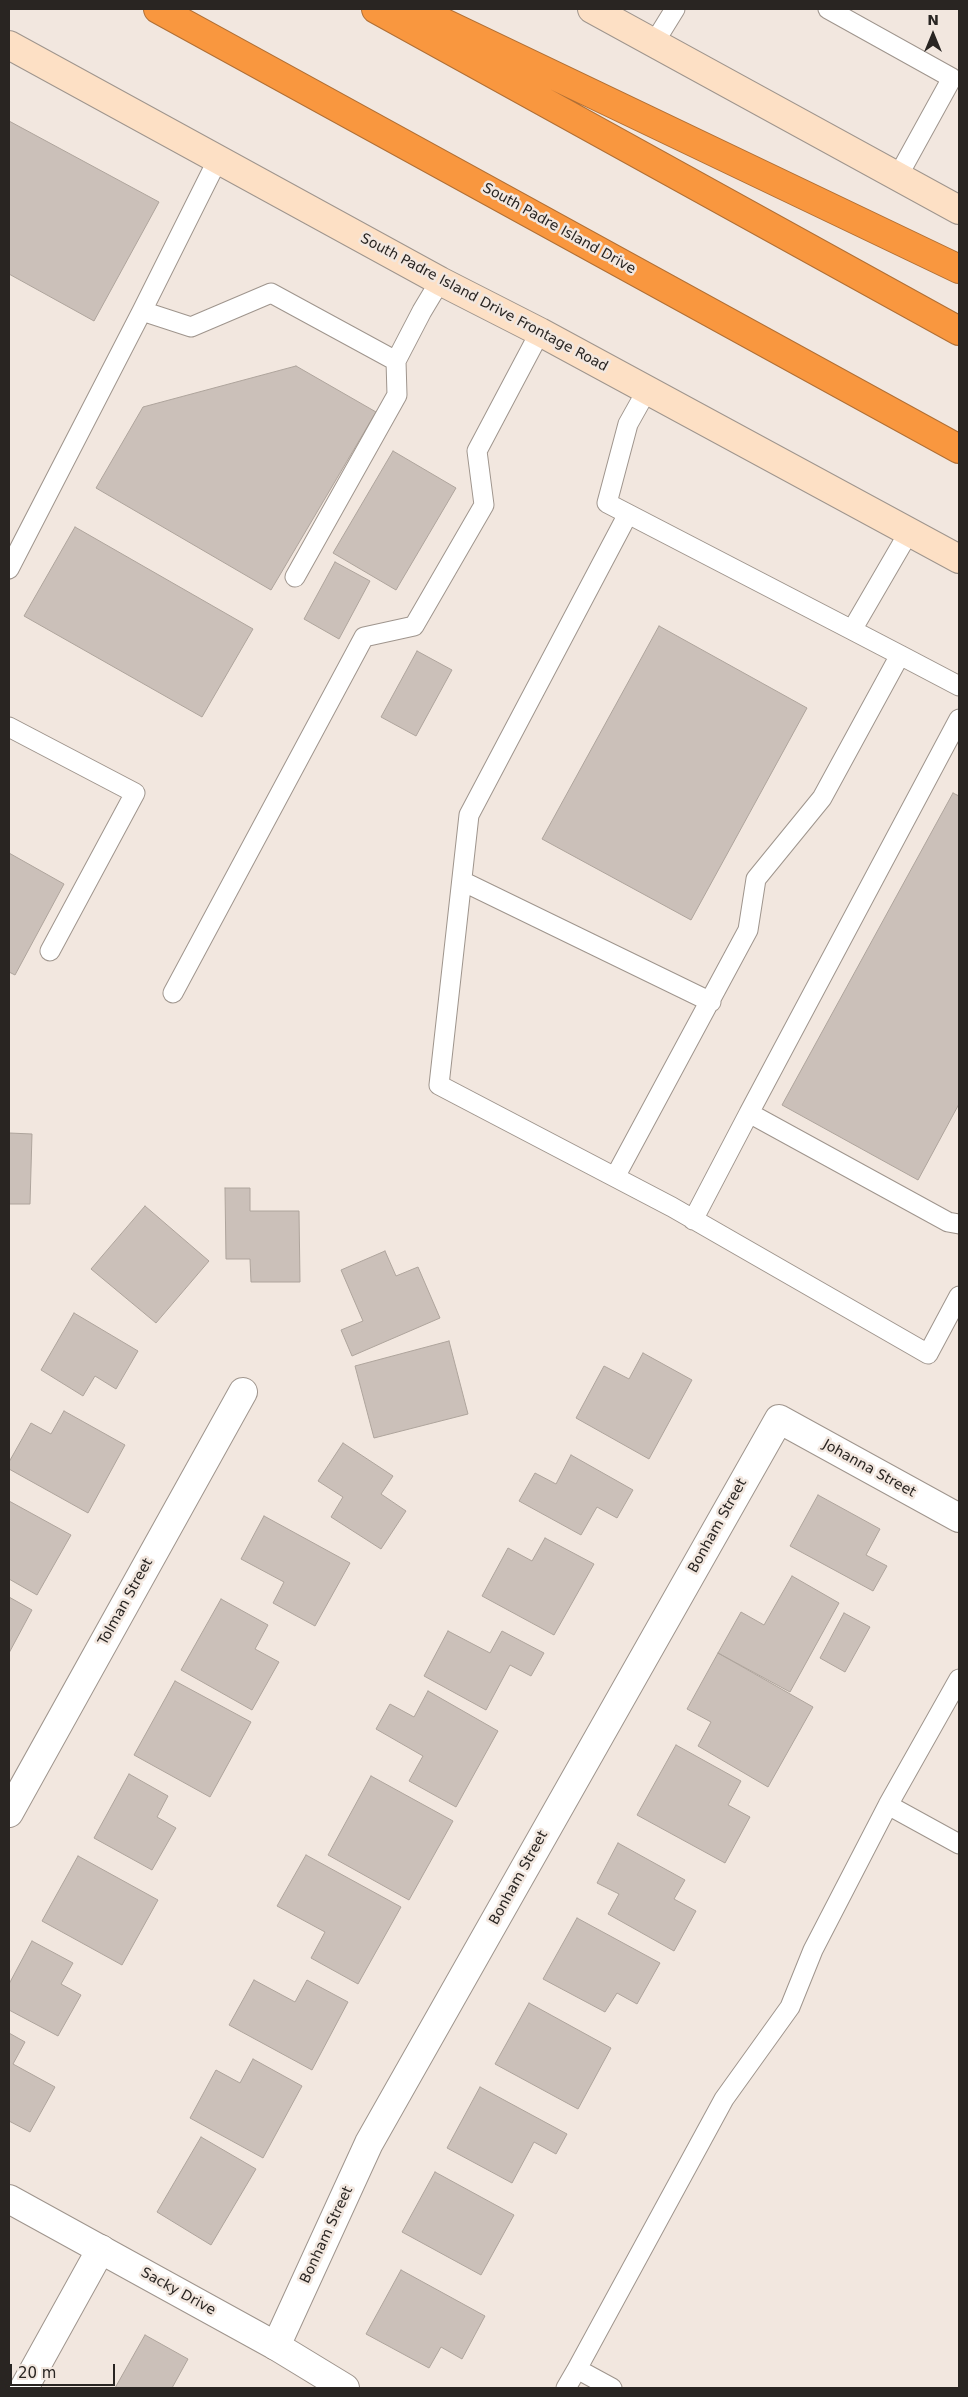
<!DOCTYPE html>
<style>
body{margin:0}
#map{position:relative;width:968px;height:2397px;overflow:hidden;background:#f2e7df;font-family:"DejaVu Sans",sans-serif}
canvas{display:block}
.frame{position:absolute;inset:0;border:10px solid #292522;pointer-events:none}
.north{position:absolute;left:908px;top:10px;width:50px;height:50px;-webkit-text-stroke:4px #f2e7df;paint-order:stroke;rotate:0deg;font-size:14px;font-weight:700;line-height:20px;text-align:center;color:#292522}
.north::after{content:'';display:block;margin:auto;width:18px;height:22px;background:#292522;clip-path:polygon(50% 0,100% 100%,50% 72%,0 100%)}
.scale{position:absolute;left:10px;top:2364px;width:105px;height:22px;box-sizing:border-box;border:2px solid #292522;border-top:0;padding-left:6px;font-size:15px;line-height:18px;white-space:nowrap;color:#292522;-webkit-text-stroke:4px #f2e7df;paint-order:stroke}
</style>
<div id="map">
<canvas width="968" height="2397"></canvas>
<div class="frame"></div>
<div class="north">N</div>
<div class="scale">20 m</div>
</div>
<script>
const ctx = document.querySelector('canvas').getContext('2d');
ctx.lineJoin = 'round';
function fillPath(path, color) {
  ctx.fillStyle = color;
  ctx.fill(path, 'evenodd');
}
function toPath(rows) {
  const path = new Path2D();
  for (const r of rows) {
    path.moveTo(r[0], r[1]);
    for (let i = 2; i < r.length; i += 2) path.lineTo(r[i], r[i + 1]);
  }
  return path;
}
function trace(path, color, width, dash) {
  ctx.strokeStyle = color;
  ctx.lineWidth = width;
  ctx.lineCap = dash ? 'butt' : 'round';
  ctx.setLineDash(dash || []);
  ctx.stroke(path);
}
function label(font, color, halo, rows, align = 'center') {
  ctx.font = font + ' "DejaVu Sans",sans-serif';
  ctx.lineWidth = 5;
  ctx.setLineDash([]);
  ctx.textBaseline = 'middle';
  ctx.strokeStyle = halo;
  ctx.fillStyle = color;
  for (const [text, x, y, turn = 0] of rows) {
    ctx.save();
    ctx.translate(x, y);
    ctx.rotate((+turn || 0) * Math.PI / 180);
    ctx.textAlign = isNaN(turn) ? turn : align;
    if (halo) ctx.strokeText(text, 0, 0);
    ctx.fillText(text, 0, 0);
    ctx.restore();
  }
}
const building = toPath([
 [9,121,159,202,94,321,9,274,9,121],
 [296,366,376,412,271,590,96,488,143,407,296,366],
 [393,451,456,488,396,590,333,553,393,451],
 [75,527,253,629,202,717,24,616,75,527],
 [335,562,370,581,339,639,304,619,335,562],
 [659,626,807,708,691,920,542,839,659,626],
 [417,651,452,670,416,736,381,717,417,651],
 [953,793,959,796,959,1104,918,1180,782,1105,953,793],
 [9,853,64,884,15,975,9,972,9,853],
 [9,1133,32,1134,30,1204,9,1204,9,1133],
 [225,1188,250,1188,250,1211,299,1211,300,1282,251,1282,250,1259,226,1259,225,1188],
 [145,1206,209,1261,156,1323,91,1269,145,1206],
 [385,1251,396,1276,418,1267,440,1318,352,1356,341,1330,363,1321,341,1270,385,1251],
 [74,1313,138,1351,116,1389,95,1376,83,1396,41,1370,74,1313],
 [449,1341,468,1414,374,1438,355,1366,449,1341],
 [643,1353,692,1380,649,1459,576,1418,604,1366,629,1379,643,1353],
 [64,1411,125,1445,88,1513,9,1469,9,1462,31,1423,51,1434,64,1411],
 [343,1443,393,1476,381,1494,406,1511,381,1549,331,1517,343,1497,318,1481,343,1443],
 [571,1455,633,1490,617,1518,597,1507,581,1535,519,1501,535,1473,556,1484,571,1455],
 [818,1495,880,1529,866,1555,887,1566,873,1591,790,1546,818,1495],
 [9,1501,71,1535,37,1595,9,1579,9,1501],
 [264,1516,350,1563,315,1626,273,1603,284,1582,241,1559,264,1516],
 [545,1538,594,1564,554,1635,482,1596,508,1548,532,1561,545,1538],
 [792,1576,839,1603,790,1692,718,1653,741,1612,764,1625,792,1576],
 [9,1597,32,1610,9,1653,9,1597],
 [221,1599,268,1625,255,1649,279,1662,252,1710,181,1670,221,1599],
 [844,1613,870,1627,845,1672,820,1658,844,1613],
 [448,1631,490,1653,502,1631,544,1653,531,1676,510,1665,486,1710,424,1676,448,1631],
 [718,1653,813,1707,768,1787,698,1746,711,1722,687,1709,718,1653],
 [175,1681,251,1722,210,1797,134,1755,175,1681],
 [428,1691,498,1731,456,1807,409,1781,423,1756,376,1729,390,1704,414,1717,428,1691],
 [676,1745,741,1781,728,1805,750,1817,725,1863,637,1815,676,1745],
 [129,1774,168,1796,157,1817,176,1828,152,1870,94,1838,129,1774],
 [371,1776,453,1821,409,1900,328,1855,371,1776],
 [618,1843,685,1880,674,1899,696,1911,674,1951,608,1914,619,1894,597,1883,618,1843],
 [306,1855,401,1907,358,1984,311,1958,325,1932,277,1906,306,1855],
 [78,1856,158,1900,122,1965,42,1921,78,1856],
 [577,1918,660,1963,637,2004,617,1993,605,2012,543,1979,577,1918],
 [32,1941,73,1963,61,1984,81,1995,58,2036,9,2010,9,1984,32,1941],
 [254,1980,295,2002,307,1980,348,2002,312,2070,229,2025,254,1980],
 [529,2003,611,2048,578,2109,495,2064,529,2003],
 [9,2033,25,2042,13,2064,55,2087,30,2132,9,2121,9,2033],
 [253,2059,302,2086,263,2158,190,2118,216,2070,240,2083,253,2059],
 [480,2087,567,2134,556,2154,534,2142,512,2183,447,2148,480,2087],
 [201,2137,256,2169,211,2245,157,2212,201,2137],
 [435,2172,514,2215,481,2275,402,2232,435,2172],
 [401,2270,485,2316,462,2359,441,2347,429,2368,366,2334,401,2270],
 [145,2335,188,2359,172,2388,115,2388,145,2335]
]);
const service = toPath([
 [828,9,952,78,898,176],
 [654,43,675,9],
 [142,311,191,327,271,293,396,361,422,311,440,281],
 [647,390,628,424,607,503,852,630,909,532],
 [628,514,469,815,439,1085,672,1207,928,1354,959,1296],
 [9,569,142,311,218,159],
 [295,577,397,395,396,361],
 [900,655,959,686],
 [959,719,749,1113,948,1222,959,1224],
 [9,727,135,793,50,951],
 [462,881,711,1002],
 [173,993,364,637,414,626,484,505,477,451,540,332],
 [615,1177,748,930,756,879,822,798,900,655,852,630],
 [693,1220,749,1113],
 [959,1679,888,1805,959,1844],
 [566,2388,577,2369],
 [612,2388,577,2369,724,2099,790,2007,813,1950,888,1805]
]);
const minor = toPath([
 [9,1813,243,1392],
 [276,2346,369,2143,779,1419,959,1518],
 [24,2388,101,2249]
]);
const tertiary = toPath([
 [9,2199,276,2346,345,2388]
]);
const secondary = toPath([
 [592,9,959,210],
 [9,45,440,281,540,332,959,559]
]);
const motorway = toPath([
 [158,9,959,449],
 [376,9,959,331],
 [415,9,959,269]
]);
const streetNames = [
 ["South Padre Island Drive",559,229,29],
 ["South Padre Island Drive Frontage Road",484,303,28],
 ["Johanna Street",869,1469,29],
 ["Bonham Street",718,1526,-61],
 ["Tolman Street",126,1602,-61],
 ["Bonham Street",519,1878,-61],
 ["Bonham Street",327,2235,-65],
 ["Sacky Drive",178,2292,29]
];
fillPath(building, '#cbc0b9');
trace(building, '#aea49c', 1);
trace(service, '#9f958d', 21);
trace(minor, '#9f958d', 30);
trace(tertiary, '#9f958d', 30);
trace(secondary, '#9f958d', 30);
trace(motorway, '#b06f35', 30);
trace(service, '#fff', 19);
trace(minor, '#fff', 28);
trace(tertiary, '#fff', 28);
trace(secondary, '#fde0c5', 28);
trace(motorway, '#f9973f', 28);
label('14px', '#292522', '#f2e7df', streetNames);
</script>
